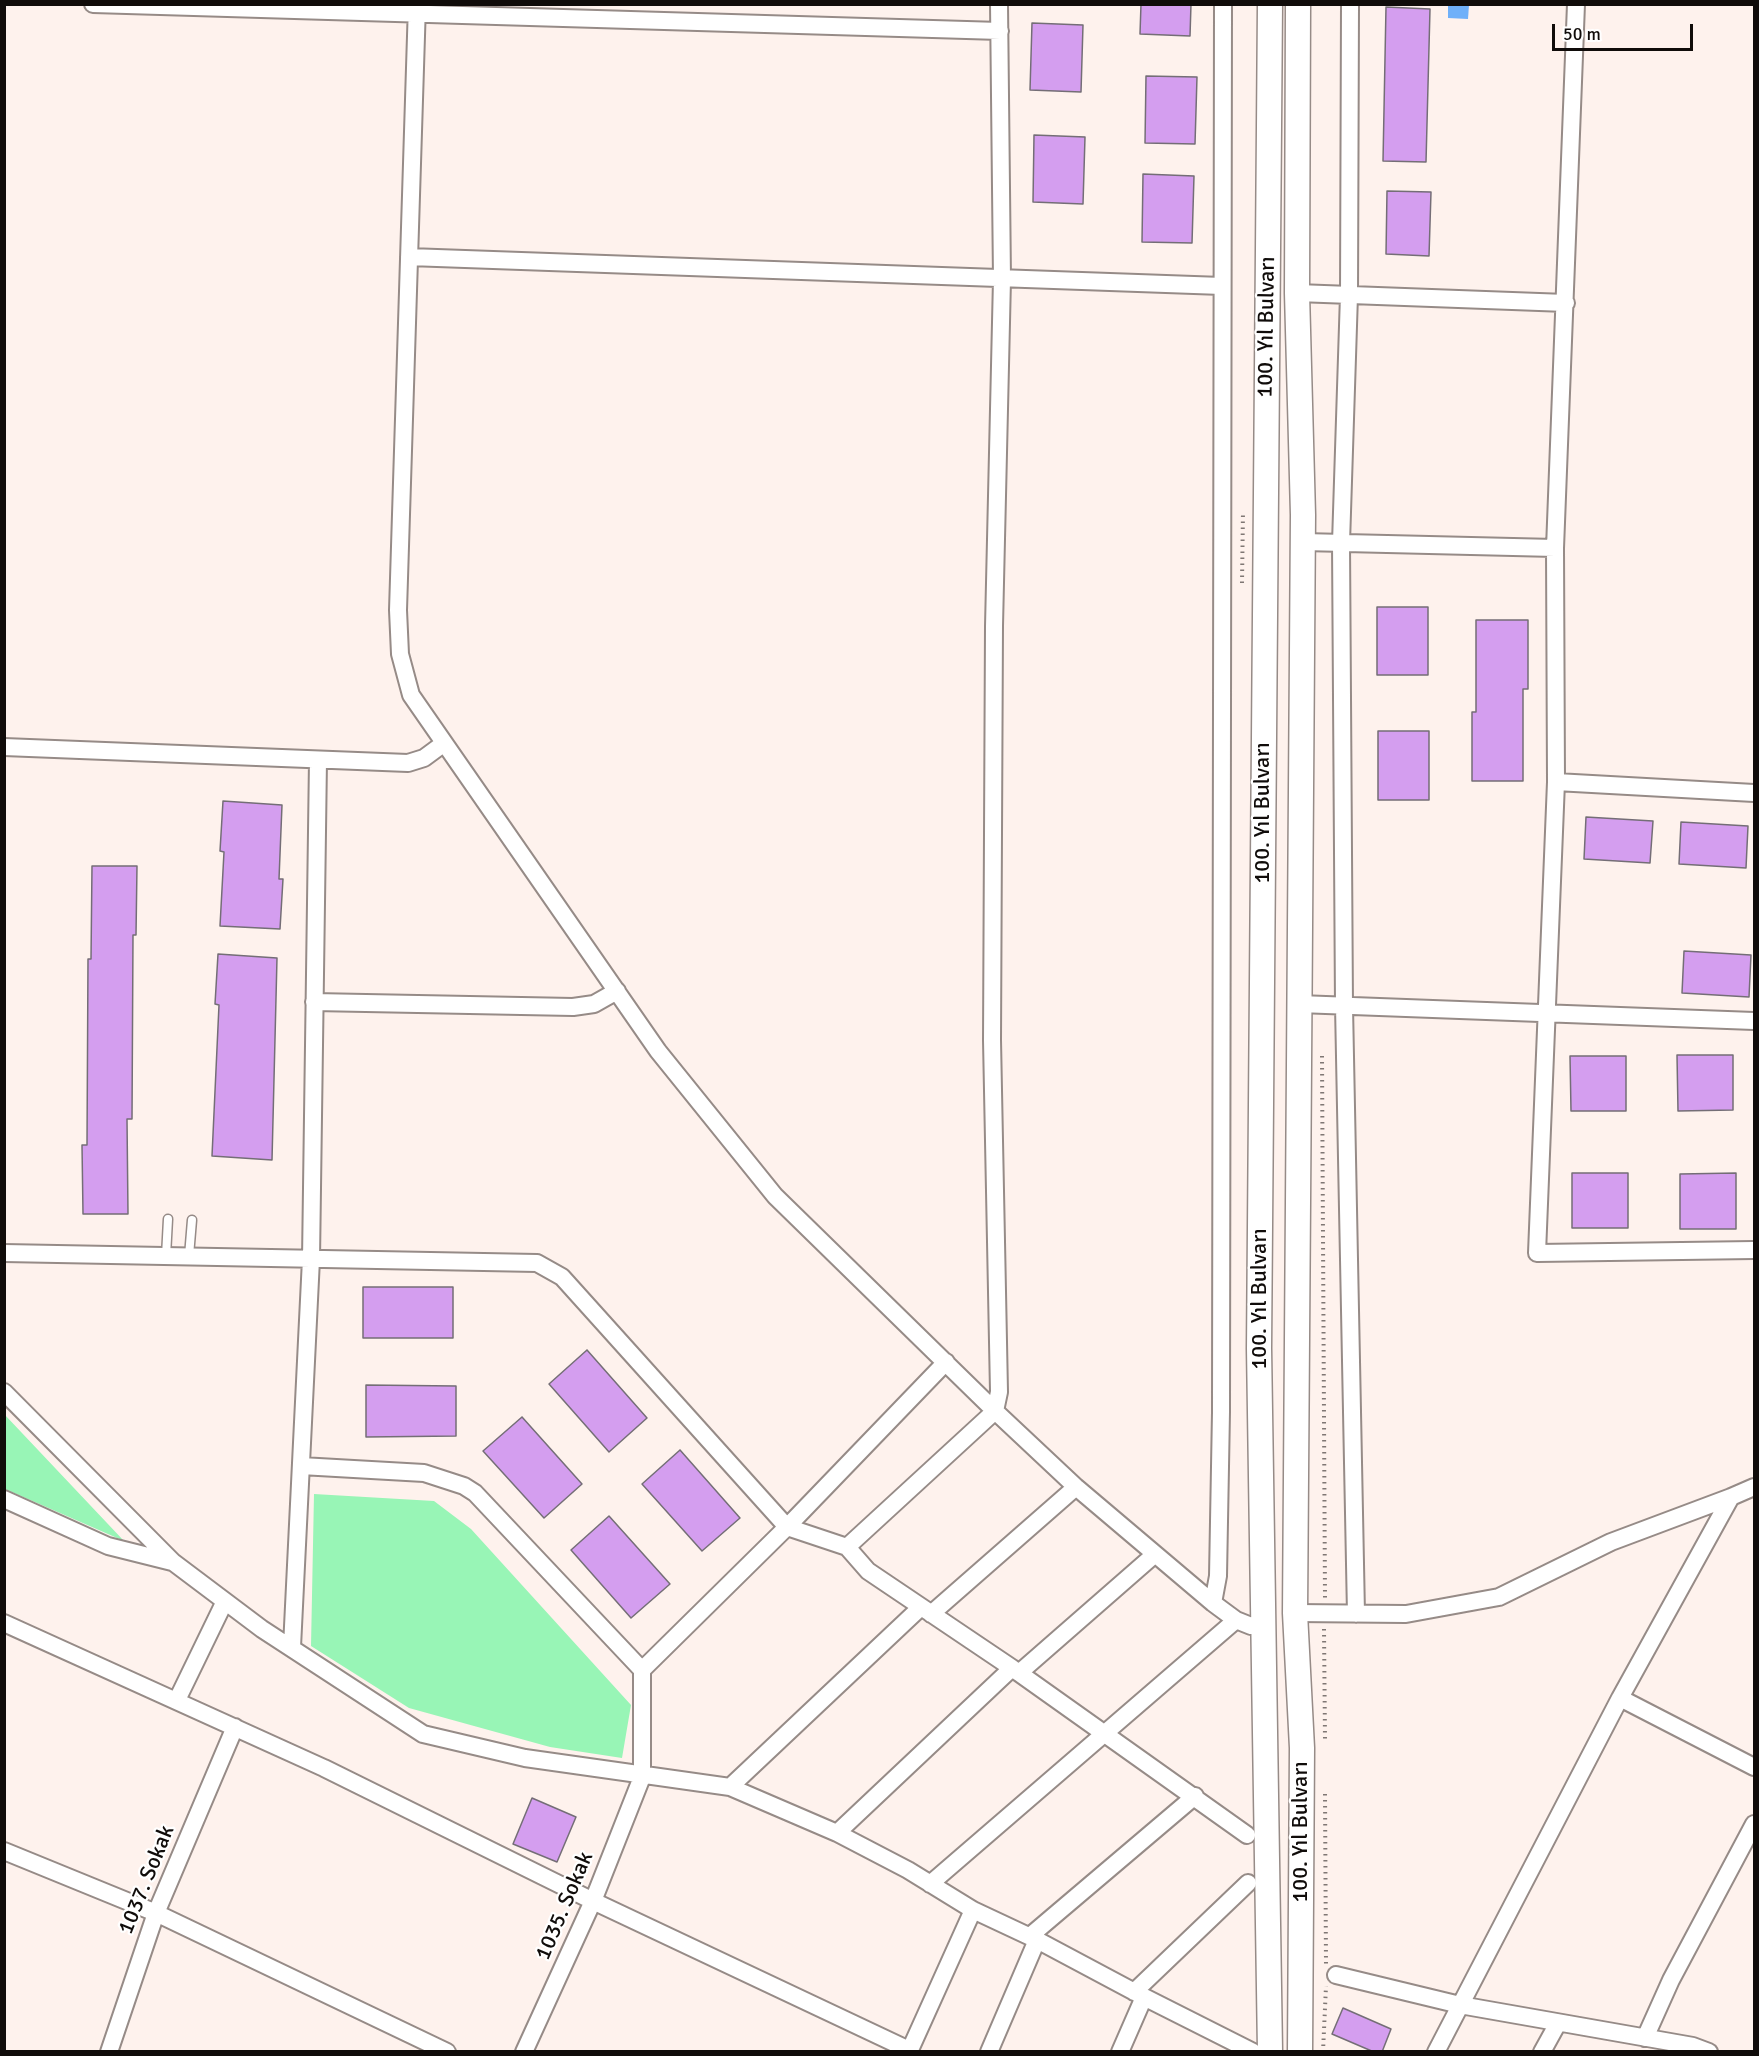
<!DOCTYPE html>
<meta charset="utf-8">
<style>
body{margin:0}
#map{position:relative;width:1759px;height:2056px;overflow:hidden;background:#fef2ed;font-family:Signika,sans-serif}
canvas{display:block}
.frame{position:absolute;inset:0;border:6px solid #100c0a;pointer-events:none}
.scale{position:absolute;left:1552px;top:24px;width:141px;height:27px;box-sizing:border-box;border:3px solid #100c0a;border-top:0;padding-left:8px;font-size:18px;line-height:21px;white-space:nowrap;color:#100c0a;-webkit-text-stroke:4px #fff;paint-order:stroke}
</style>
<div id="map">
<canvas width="1759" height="2056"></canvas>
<div class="frame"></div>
<div class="scale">50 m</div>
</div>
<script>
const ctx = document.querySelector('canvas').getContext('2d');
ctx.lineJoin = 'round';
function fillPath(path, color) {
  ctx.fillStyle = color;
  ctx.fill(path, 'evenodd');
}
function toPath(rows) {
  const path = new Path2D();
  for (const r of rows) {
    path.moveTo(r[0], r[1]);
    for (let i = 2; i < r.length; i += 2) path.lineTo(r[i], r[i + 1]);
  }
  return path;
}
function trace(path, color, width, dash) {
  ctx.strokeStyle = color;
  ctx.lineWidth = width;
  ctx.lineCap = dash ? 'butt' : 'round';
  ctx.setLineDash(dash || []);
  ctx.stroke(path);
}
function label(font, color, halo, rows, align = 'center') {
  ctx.font = font + ' Signika,sans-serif';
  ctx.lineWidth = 4.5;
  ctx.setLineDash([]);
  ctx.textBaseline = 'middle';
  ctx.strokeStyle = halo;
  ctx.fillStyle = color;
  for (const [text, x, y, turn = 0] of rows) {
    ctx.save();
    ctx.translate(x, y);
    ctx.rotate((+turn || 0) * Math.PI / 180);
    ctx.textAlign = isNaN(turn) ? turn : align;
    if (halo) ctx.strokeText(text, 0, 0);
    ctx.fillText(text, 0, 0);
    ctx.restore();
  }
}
const green = toPath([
 [5,1415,124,1541,5,1489],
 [314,1494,434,1501,471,1529,631,1705,622,1758,550,1747,409,1708,311,1646]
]);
const water = toPath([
 [1448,5,1469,5,1468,19,1448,18]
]);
const building = toPath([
 [1141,4,1191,4,1190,36,1140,34,1141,4],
 [1386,7,1430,9,1426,162,1383,161,1386,7],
 [1032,23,1083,25,1081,92,1030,90,1032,23],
 [1146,76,1197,77,1195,144,1145,143,1146,76],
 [1034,135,1085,137,1083,204,1033,202,1034,135],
 [1143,174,1194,176,1192,243,1142,242,1143,174],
 [1387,191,1431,192,1429,256,1386,254,1387,191],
 [1377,607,1428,607,1428,675,1377,675,1377,607],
 [1476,620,1528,620,1528,689,1523,689,1523,781,1472,781,1472,712,1476,712,1476,620],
 [1378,731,1429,731,1429,800,1378,800,1378,731],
 [223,801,282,805,279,879,283,879,280,929,220,926,224,852,220,851,223,801],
 [1586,817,1653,821,1650,863,1584,859,1586,817],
 [1681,822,1748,826,1746,868,1679,864,1681,822],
 [92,866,137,866,136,935,133,935,132,1119,127,1119,128,1214,83,1214,82,1145,87,1145,88,959,91,959,92,866],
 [1684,951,1751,955,1749,997,1682,993,1684,951],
 [218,954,277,958,272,1160,212,1156,219,1005,215,1004,218,954],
 [1677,1055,1733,1055,1733,1110,1678,1111,1677,1055],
 [1570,1056,1626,1056,1626,1111,1571,1111,1570,1056],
 [1572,1173,1628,1173,1628,1228,1572,1228,1572,1173],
 [1736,1173,1736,1229,1680,1229,1680,1174,1736,1173],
 [363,1287,453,1287,453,1338,363,1338,363,1287],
 [587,1350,647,1418,609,1452,549,1384,587,1350],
 [366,1385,456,1386,456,1436,366,1437,366,1385],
 [522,1417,582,1484,544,1518,483,1451,522,1417],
 [680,1450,740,1518,702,1551,642,1484,680,1450],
 [609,1516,670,1584,631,1618,571,1550,609,1516],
 [532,1798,576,1817,557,1862,513,1844,532,1798],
 [1343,2008,1391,2029,1382,2052,1374,2052,1332,2034,1343,2008]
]);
const path = toPath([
 [1242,583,1243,512],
 [1322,1056,1325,1598],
 [1324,1629,1325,1739],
 [1325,1794,1326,1964],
 [1323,2052,1326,1986]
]);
const service = toPath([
 [166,1256,168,1219],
 [189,1256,192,1220]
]);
const minor = toPath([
 [93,4,1000,31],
 [417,4,398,610,400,654,411,695,658,1051,775,1196,995,1411],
 [1350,4,1349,295,1341,543,1344,1006,1356,1614],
 [1576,4,1555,548,1556,782,1537,1253,1754,1250],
 [409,257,1222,286],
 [1297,293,1566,303],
 [1303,542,1555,548],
 [4,747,408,763,424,758,443,744],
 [1556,782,1754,793],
 [314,1002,573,1007,594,1004,617,991],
 [1299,1004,1754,1021],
 [4,1253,537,1263,562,1277,787,1527,847,1547],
 [4,1392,173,1562,262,1629,423,1734,525,1758,730,1787,837,1833,908,1870,973,1910,1037,1940,1144,1997,1253,2052],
 [995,1411,999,1392,992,1040,994,626,1002,279,999,4],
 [301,1466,424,1473,464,1486,475,1493,642,1670],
 [4,1499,108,1546,172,1562],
 [1213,1603,1218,1576,1221,1412,1223,4],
 [1295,1613,1406,1614,1499,1597,1611,1542,1731,1497],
 [931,1614,1076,1487],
 [4,1623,324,1768,593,1901,909,2050],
 [292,1647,311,1259,318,760],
 [1012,1668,868,1571,847,1547,995,1411,1076,1487,1213,1603,1236,1620,1251,1626,1264,1621],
 [1019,1673,1154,1555],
 [1620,1698,1754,1767],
 [177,1700,225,1601],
 [730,1787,921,1607],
 [837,1833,1012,1668,1247,1835],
 [4,1851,156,1913,447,2052],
 [930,1884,1236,1620],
 [1030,1936,1195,1796],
 [1336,1975,1460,2005,1693,2046,1709,2052],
 [1134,1992,1248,1883],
 [1645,2038,1671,1980,1754,1824],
 [109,2052,156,1913,235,1727],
 [524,2052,593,1901,642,1777,642,1670,787,1527,946,1362],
 [909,2052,973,1910],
 [989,2052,1037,1940],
 [1120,2052,1144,1997],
 [1436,2052,1620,1698,1731,1497,1754,1487],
 [1542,2052,1558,2023]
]);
const secondary = toPath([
 [1298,4,1297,293,1303,515,1295,1613,1302,1748,1300,2052],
 [1270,2052,1259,1348,1270,4]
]);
const streetNames = [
 ["100. Yıl Bulvarı",1267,327,-89],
 ["100. Yıl Bulvarı",1263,813,-90],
 ["100. Yıl Bulvarı",1260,1299,-90],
 ["100. Yıl Bulvarı",1301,1832,-90],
 ["1037. Sokak",147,1880,-68],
 ["1035. Sokak",565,1906,-67]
];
fillPath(green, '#98f5b6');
fillPath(water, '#6fb0f9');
fillPath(building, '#d49eef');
trace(building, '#746e76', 1.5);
trace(service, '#968b87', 11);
trace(minor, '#968b87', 20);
trace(secondary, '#968b87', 27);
trace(path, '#7f7774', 4, [1.5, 4.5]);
trace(service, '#fff', 8);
trace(minor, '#fff', 16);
trace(secondary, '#fff', 24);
label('22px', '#100c0a', '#fff', streetNames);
</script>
